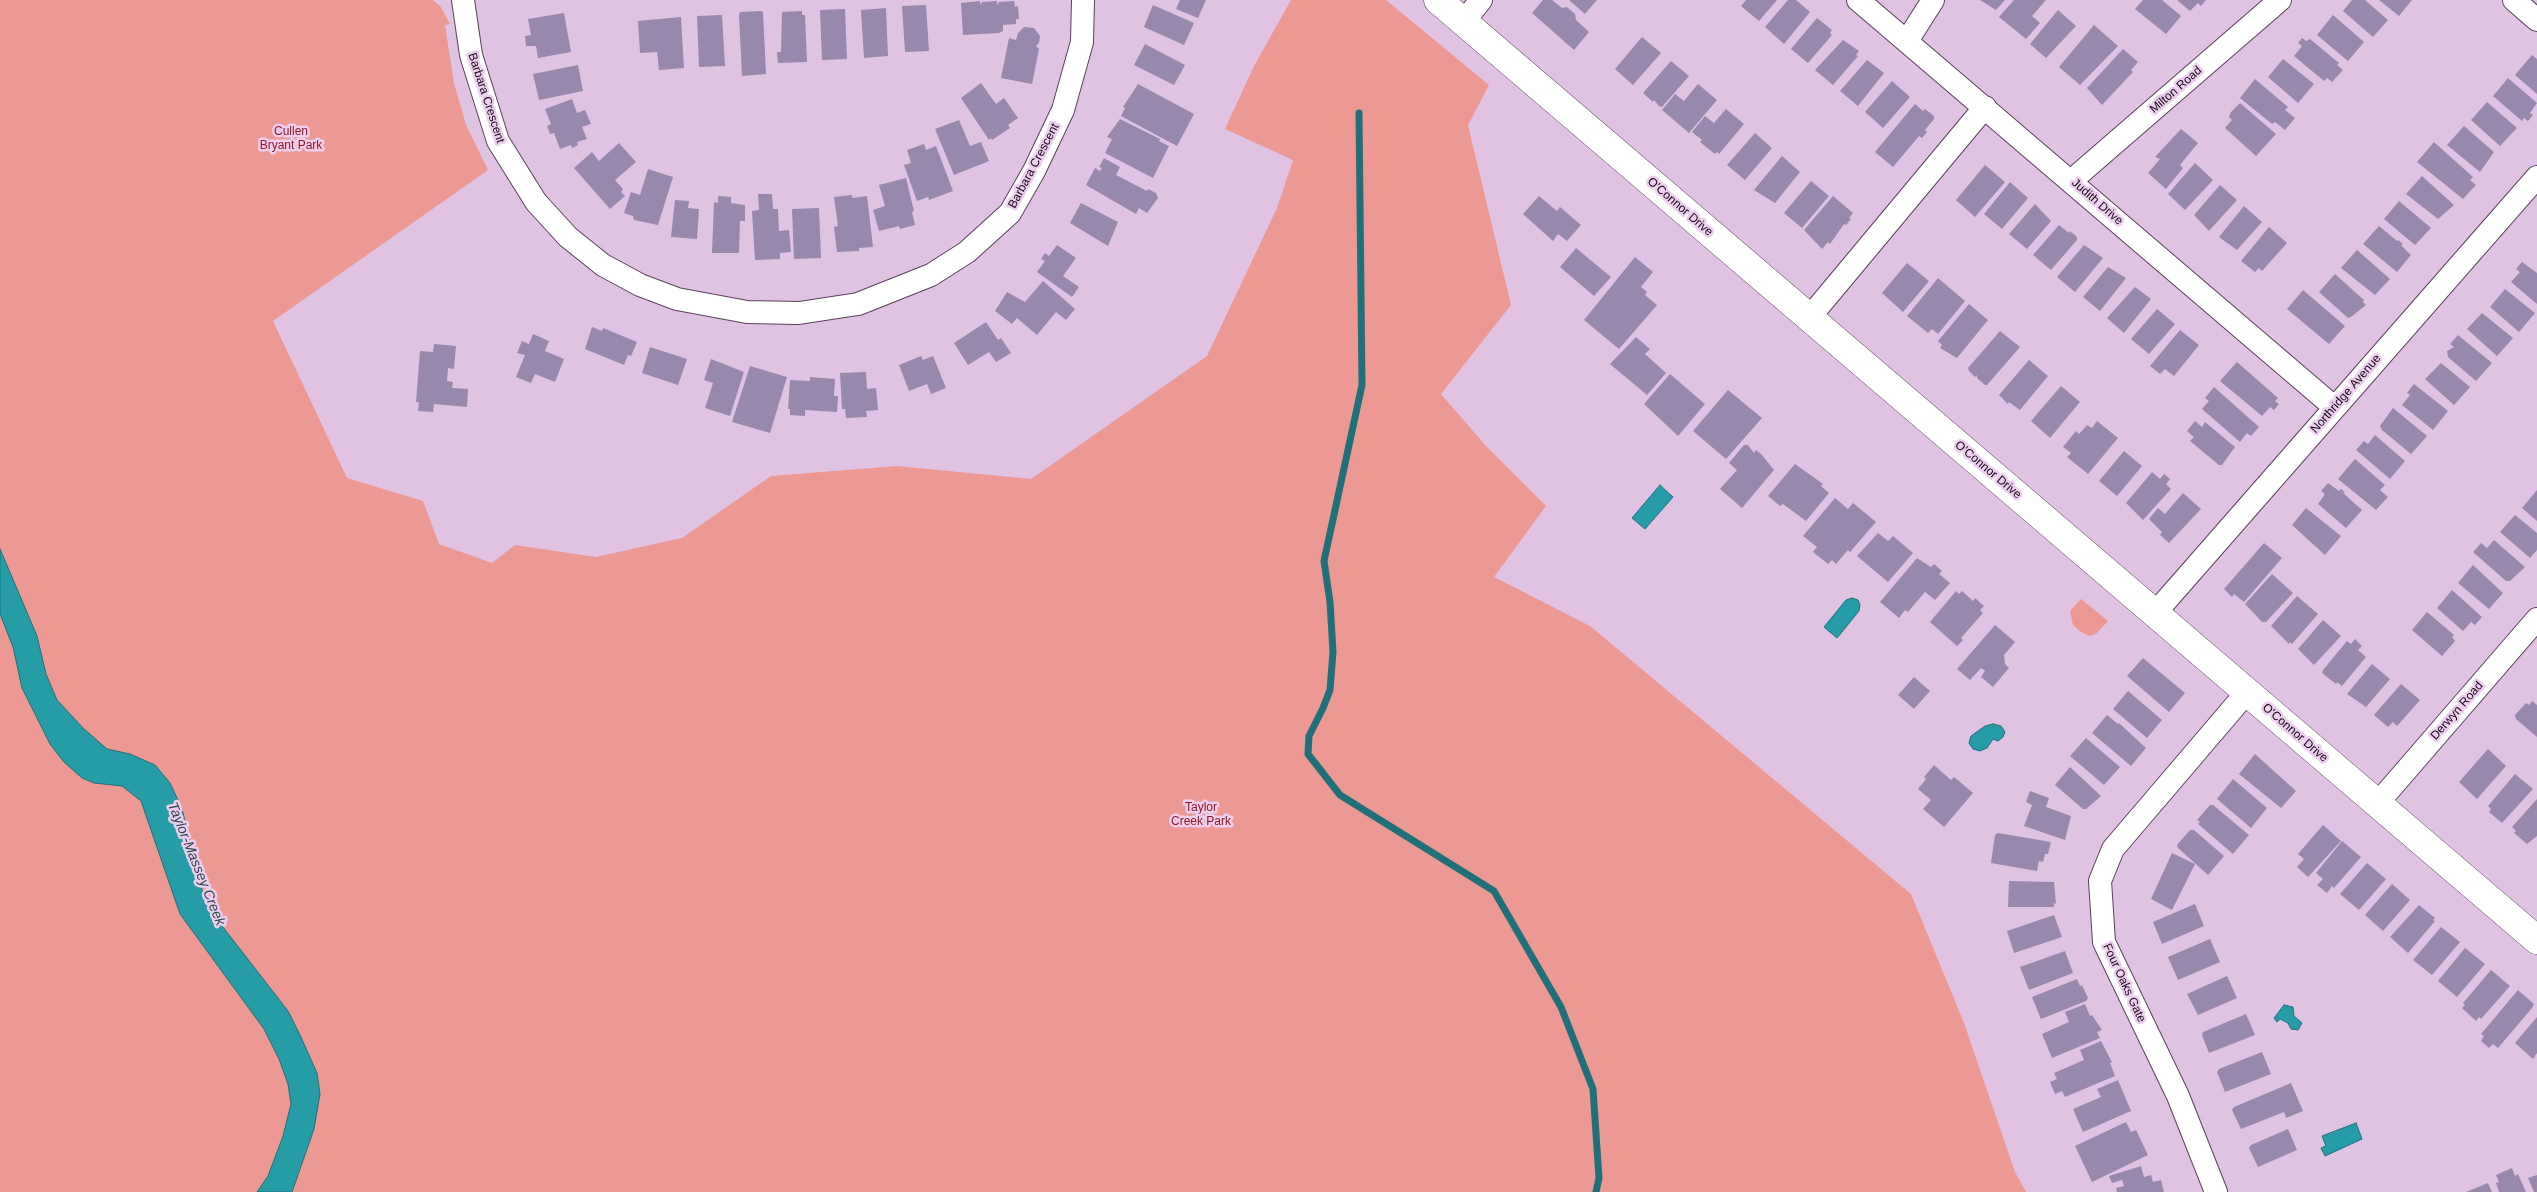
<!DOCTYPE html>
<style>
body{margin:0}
canvas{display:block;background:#e0c2e2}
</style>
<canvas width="2537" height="1192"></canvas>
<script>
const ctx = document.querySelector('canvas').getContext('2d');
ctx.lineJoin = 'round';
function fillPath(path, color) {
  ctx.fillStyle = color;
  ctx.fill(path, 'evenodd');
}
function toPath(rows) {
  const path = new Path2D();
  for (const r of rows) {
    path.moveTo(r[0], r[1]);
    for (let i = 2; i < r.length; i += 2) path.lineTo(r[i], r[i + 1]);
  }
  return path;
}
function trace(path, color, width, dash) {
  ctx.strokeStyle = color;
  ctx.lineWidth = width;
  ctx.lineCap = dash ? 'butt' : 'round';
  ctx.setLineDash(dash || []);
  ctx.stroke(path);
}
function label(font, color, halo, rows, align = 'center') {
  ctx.font = font + ' Arial,sans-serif';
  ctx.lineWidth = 5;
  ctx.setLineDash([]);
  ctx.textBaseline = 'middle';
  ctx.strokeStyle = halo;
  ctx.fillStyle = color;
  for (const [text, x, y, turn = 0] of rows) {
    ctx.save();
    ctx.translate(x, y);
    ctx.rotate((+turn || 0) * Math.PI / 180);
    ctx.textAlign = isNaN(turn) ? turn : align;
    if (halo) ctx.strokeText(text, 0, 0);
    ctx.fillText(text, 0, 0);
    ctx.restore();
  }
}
const green = toPath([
 [0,0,433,0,441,7,450,24,445,25,454,83,466,125,488,170,273,321,347,478,423,501,439,544,492,563,515,545,596,557,682,538,771,476,897,466,1031,479,1207,356,1277,208,1293,160,1225,129,1254,66,1291,0,1386,0,1489,85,1468,125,1511,305,1441,394,1486,446,1546,506,1494,577,1590,626,1911,894,1964,1023,2015,1172,2026,1192,0,1192],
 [2081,599,2108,621,2097,633,2090,636,2081,632,2073,625,2070,611]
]);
const water = toPath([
 [1660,485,1673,497,1645,529,1632,518,1660,485],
 [0,549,37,636,46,674,57,700,83,728,107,749,130,754,155,765,170,783,182,809,204,898,219,922,288,1011,299,1033,317,1073,320,1094,314,1129,292,1192,257,1192,268,1176,283,1136,291,1104,288,1084,279,1059,264,1029,180,914,141,801,122,786,94,783,82,778,64,762,50,744,22,688,13,647,0,614,0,549],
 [1852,598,1858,600,1860,605,1859,611,1837,638,1824,627,1846,600,1852,598],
 [1993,724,2001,726,2005,732,2003,737,1998,741,1993,739,1987,748,1980,751,1973,749,1969,743,1971,736,1985,726,1993,724],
 [2284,1005,2293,1007,2294,1016,2302,1023,2298,1030,2291,1029,2288,1023,2280,1019,2277,1022,2274,1018,2284,1005],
 [2356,1123,2362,1139,2325,1156,2321,1148,2326,1146,2322,1136,2356,1123]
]);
const stream = toPath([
 [1359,113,1362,385,1324,561,1330,602,1333,652,1330,690,1323,708,1309,736,1308,754,1340,795,1494,891,1561,1007,1593,1089,1599,1178,1596,1192]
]);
const building = toPath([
 [1180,0,1206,0,1198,18,1176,9],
 [1543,0,1552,0,1562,8,1567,7,1575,14,1576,20,1589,32,1574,50,1532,13],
 [1569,0,1597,0,1585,14],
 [1746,0,1777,0,1759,21,1741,6],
 [1788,0,1796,0,1810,12,1784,44,1765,27],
 [1980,0,2005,0,1996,10],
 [2014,0,2046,0,2032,16,2040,23,2026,39,1999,17],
 [2143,0,2162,0,2181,16,2166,34,2135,9],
 [2177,0,2206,0,2201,6,2198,3,2190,11],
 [2352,0,2365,0,2388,20,2373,37,2343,11],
 [2379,0,2412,0,2399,16],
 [980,1,980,5,982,2,997,1,997,5,999,2,1014,1,1015,7,1018,6,1019,19,1016,19,1016,24,1003,25,1003,31,999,33,963,35,961,3],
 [926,5,929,51,905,52,902,6],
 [1153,5,1194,23,1184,45,1144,27],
 [886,8,888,56,864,58,861,10],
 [845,9,847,59,822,60,820,10],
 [2058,10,2076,26,2046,58,2030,44],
 [761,11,763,12,766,74,742,76,739,15,740,12],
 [802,11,802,15,805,15,807,62,778,63,777,52,781,52,782,12],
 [564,13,571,52,538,58,536,46,526,46,525,36,531,35,528,19],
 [722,15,725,66,699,67,697,16],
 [2333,15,2364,42,2348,61,2317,35],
 [681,17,684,68,659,70,657,52,640,53,638,21],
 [1817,18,1832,30,1830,33,1832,35,1808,63,1791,49],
 [2094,25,2118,46,2080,85,2059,67],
 [1024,27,1034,28,1040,36,1039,43,1036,46,1039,49,1032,84,1001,78,1009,38,1016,40,1018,33],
 [1642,37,1661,53,1633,85,1615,69],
 [2302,38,2306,41,2310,39,2339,63,2337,65,2343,70,2332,82,2327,78,2324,81,2294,56,2302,46,2298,43],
 [1843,40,1859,51,1856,55,1858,56,1833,85,1815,70],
 [1145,44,1185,65,1174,85,1134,65],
 [2123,49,2138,62,2131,70,2133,72,2102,105,2087,88],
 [2532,55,2537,59,2537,94,2515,75],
 [2283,59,2314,84,2298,103,2268,77],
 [1867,60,1884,73,1858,106,1840,91],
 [1671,61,1689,76,1662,107,1659,106,1654,100,1653,102,1643,93],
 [578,65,583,91,539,100,533,74],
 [2508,78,2537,103,2530,113,2533,115,2528,121,2524,118,2522,121,2493,96],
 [2255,79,2288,107,2285,110,2295,118,2285,130,2275,122,2272,124,2240,98],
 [1892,81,1910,97,1883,128,1865,112],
 [981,83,996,104,1004,98,1018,118,1008,125,1010,128,992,140,991,138,989,140,961,98],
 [1138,84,1194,114,1177,146,1121,116,1125,108,1123,107],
 [1698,84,1717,100,1689,133,1662,110,1675,94,1684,101],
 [572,99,577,113,585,110,591,124,582,127,587,139,577,142,578,145,572,148,571,145,560,149,554,133,550,134,547,126,551,124,545,109],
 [2487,102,2517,128,2500,146,2471,120],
 [2240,103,2276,134,2256,156,2225,128,2232,120,2229,117,2231,112],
 [1915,104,1923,111,1925,109,1934,116,1934,119,1925,130,1927,132,1922,138,1919,136,1893,167,1875,152],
 [1726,109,1744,124,1719,154,1717,152,1715,154,1700,142,1702,140,1692,132,1705,116,1714,123],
 [1120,119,1160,139,1159,141,1169,146,1153,178,1105,153,1112,139,1107,137],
 [959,120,970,146,981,142,989,161,954,175,935,129],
 [2464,126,2494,152,2480,172,2447,145],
 [2181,129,2198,143,2180,165,2183,168,2166,189,2148,173,2160,159,2155,157],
 [1755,133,1772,148,1745,180,1727,165],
 [2434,142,2473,177,2470,180,2476,185,2463,199,2417,162],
 [619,143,636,162,615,180,623,189,621,192,625,196,610,209,574,168,592,152,599,161],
 [924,144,926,150,936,146,953,191,929,200,928,197,917,201,904,165,911,163,907,150],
 [1782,156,1800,172,1775,203,1754,190],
 [1104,158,1120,167,1116,175,1147,191,1148,189,1156,193,1158,198,1147,213,1139,208,1136,214,1086,185,1095,168,1100,171,1102,168,1099,167],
 [2195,163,2213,180,2185,210,2168,194],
 [1985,165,2005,182,1975,217,1956,200],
 [648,169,673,177,658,225,634,220,633,216,624,213,631,192,640,195],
 [2422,176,2454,205,2438,219,2406,194],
 [906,178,914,211,912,212,915,225,900,229,899,226,879,231,873,210,885,206,879,185],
 [1811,181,1829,196,1802,228,1784,213],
 [2010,182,2028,198,2002,229,1984,214],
 [2220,185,2237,200,2209,231,2194,215],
 [758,194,772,194,773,209,778,209,779,231,789,230,791,252,780,253,780,259,755,260,752,211,759,210],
 [852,195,852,198,867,196,873,247,859,248,859,251,837,252,834,227,838,226,834,197],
 [718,196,731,197,731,203,745,205,745,221,740,221,739,253,712,253,714,202,718,203],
 [1539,196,1557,211,1560,207,1581,225,1567,241,1558,234,1553,241,1523,214],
 [1833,196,1853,213,1849,218,1851,219,1846,225,1844,224,1830,244,1828,242,1822,249,1804,230],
 [675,200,689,201,688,208,699,209,697,239,671,237],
 [2399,201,2431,228,2415,245,2384,219],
 [1081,203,1118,222,1108,246,1070,223],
 [2035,204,2051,221,2027,249,2009,234],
 [2244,206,2262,222,2237,250,2219,237],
 [819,208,821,258,794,259,792,209],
 [2059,225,2069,233,2070,231,2077,237,2077,240,2051,270,2033,255],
 [2379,226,2397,241,2398,240,2403,244,2401,245,2411,255,2397,272,2363,244],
 [2269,227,2287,243,2262,271,2259,268,2255,272,2241,261],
 [1057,245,1076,258,1063,276,1079,287,1072,297,1037,272,1045,261,1041,259,1045,253,1049,256],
 [2084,245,2103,258,2075,292,2057,277],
 [1576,248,1611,277,1594,296,1560,267],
 [2357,250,2390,279,2375,295,2341,268],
 [1635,257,1653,272,1641,287,1647,292,1645,295,1657,305,1619,349,1584,320],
 [2522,262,2537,273,2537,304,2511,282,2520,272,2516,269],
 [1907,263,1929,281,1903,312,1882,293],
 [2108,267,2126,278,2100,311,2083,297],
 [2335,274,2364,300,2363,302,2366,305,2351,317,2348,318,2319,292],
 [1938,278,1965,301,1938,334,1932,329,1928,333,1907,316],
 [1043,281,1075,309,1066,320,1056,312,1037,335,1017,318,1012,324,995,311,1007,292,1025,302],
 [2135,287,2151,299,2124,333,2107,318],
 [2505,289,2535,313,2519,332,2490,307],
 [2303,290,2345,326,2329,344,2287,309],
 [1969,304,1988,320,1957,358,1940,348,1942,345,1938,341],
 [2157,309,2175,324,2149,354,2131,339],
 [2482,313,2513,338,2497,356,2467,329],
 [986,322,998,340,1001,338,1011,353,996,362,989,352,968,365,954,343],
 [592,327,602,331,603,328,637,342,631,356,628,355,624,365,585,349],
 [2180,330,2199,345,2174,376,2165,369,2160,374,2150,366],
 [2000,331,2020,347,1987,385,1985,385,1977,378,1977,375,1975,377,1969,371,1968,368],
 [533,334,549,341,545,351,564,359,555,382,535,374,531,383,516,377,525,355,517,353,522,341,529,344],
 [2458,335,2492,363,2476,381,2448,357,2447,351,2454,347,2450,344],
 [1636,337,1650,349,1645,354,1666,373,1647,395,1610,364],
 [434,344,456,346,454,369,448,368,447,381,453,382,452,388,468,389,467,407,434,404,433,412,418,411,419,402,416,402,420,351,433,352],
 [650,347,687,359,678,385,642,373],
 [921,356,923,360,933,356,946,388,931,394,927,384,909,391,899,365],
 [711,359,744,372,730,416,705,408,713,383,704,380],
 [2029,360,2048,376,2020,410,2009,402,2008,404,1999,395],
 [2237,362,2278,398,2275,401,2279,404,2274,410,2270,407,2262,416,2220,381],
 [2441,363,2470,387,2454,405,2425,379],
 [750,366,787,377,770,433,732,422],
 [866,372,867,389,876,388,878,410,866,411,867,417,846,418,845,409,842,409,840,373],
 [1670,374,1705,404,1678,436,1644,404],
 [810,377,835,379,834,396,838,396,837,412,805,410,805,416,790,415,790,409,788,409,790,380,810,381],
 [2414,384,2448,411,2433,430,2402,405,2410,395,2407,393],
 [2061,386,2080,402,2050,438,2031,421],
 [2214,387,2259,427,2251,436,2247,433,2240,442,2202,409,2209,401,2205,398],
 [1728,390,1762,418,1726,459,1693,431],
 [2393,408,2427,436,2411,454,2382,430,2380,426],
 [2097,421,2118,438,2088,474,2067,457,2071,453,2063,447,2076,431,2079,434,2087,425,2092,428],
 [2195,421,2202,427,2205,422,2235,447,2222,465,2219,465,2190,441,2194,437,2187,431],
 [2375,435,2405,461,2390,479,2356,450,2364,441,2368,444],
 [1744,445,1748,445,1754,453,1756,450,1762,455,1774,470,1742,508,1720,489,1737,470,1729,463],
 [2124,451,2142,466,2117,496,2099,481],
 [2355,459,2385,485,2380,490,2388,497,2376,510,2338,479],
 [1795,464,1823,484,1821,486,1829,493,1806,521,1783,504,1780,506,1768,496],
 [2152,472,2160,479,2164,474,2170,479,2166,484,2171,489,2143,520,2126,503],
 [2328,483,2339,491,2341,489,2345,492,2343,493,2362,510,2346,528,2318,504,2325,494,2321,491],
 [2537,490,2537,521,2522,508],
 [2183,493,2201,509,2169,543,2160,535,2162,532,2149,519,2158,508,2165,514],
 [1835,498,1848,509,1853,503,1876,522,1850,552,1848,550,1836,564,1832,560,1828,564,1813,552,1817,547,1803,536],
 [2306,508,2341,536,2325,555,2292,525],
 [2515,515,2537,533,2537,550,2530,558,2500,532],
 [1878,533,1888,541,1893,536,1913,553,1888,582,1857,556],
 [2494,540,2525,567,2510,581,2506,581,2473,552,2481,543,2487,548],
 [2264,543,2282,558,2244,602,2234,594,2232,597,2224,589],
 [1917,558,1931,567,1934,564,1942,571,1939,574,1950,583,1935,600,1925,592,1908,612,1905,610,1899,618,1880,602],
 [2473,565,2503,593,2489,609,2458,583],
 [2272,574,2293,593,2266,622,2262,622,2245,604],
 [2452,590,2482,617,2475,625,2471,622,2463,631,2437,608],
 [1956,591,1959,594,1962,591,1973,601,1975,598,1984,606,1980,610,1983,613,1961,638,1963,640,1957,646,1930,622],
 [2297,596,2318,614,2292,644,2290,642,2289,644,2271,626],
 [2427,612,2454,635,2452,637,2455,641,2442,656,2412,630],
 [2323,620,2341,636,2314,665,2298,649],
 [1995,625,2015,642,2004,655,2005,664,2009,668,1993,687,1981,677,1985,671,1981,668,1970,680,1957,669],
 [2355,639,2362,646,2358,650,2366,657,2342,686,2337,682,2336,684,2322,673,2323,670,2347,641,2351,644],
 [2143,658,2185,693,2169,712,2127,676],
 [2372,664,2390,679,2366,707,2347,694],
 [1914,677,1930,691,1914,709,1898,695],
 [2401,684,2420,700,2397,726,2393,722,2388,727,2374,715],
 [2128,691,2162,720,2147,738,2113,709],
 [2532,701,2537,705,2537,737,2516,719,2515,715,2526,703,2529,705],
 [2107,715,2118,724,2119,723,2146,748,2131,766,2092,733],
 [2086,738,2120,767,2104,785,2070,756],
 [2488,749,2506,766,2477,799,2459,782],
 [2255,754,2296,791,2281,808,2239,774],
 [1934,765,1951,780,1954,777,1973,793,1944,827,1923,809,1931,800,1918,789,1926,779,1924,777],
 [2070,767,2101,796,2086,809,2083,809,2055,785],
 [2515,774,2533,789,2502,823,2489,812,2491,809,2488,806],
 [2233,779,2267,808,2251,828,2217,799],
 [2030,791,2049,798,2046,807,2071,816,2065,840,2024,826,2032,805,2026,802],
 [2537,799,2537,836,2527,844,2514,833,2516,831,2512,827],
 [2210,805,2213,805,2249,835,2233,854,2198,824,2200,822,2197,820],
 [2323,825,2341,841,2308,877,2297,867,2304,859,2298,854],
 [2190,830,2194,830,2224,856,2208,875,2178,848,2177,845],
 [1998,833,2051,842,2048,854,2045,854,2043,862,2039,861,2037,871,1991,863,1995,835],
 [2342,841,2361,857,2334,888,2332,886,2327,893,2317,885,2323,879,2316,873],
 [2172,853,2195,864,2172,910,2151,899],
 [2367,863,2386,879,2359,910,2340,894],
 [2009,881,2054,882,2056,904,2054,903,2054,907,2008,907],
 [2392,884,2410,900,2383,931,2365,915],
 [2195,904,2204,926,2162,944,2153,922],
 [2419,905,2435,918,2433,920,2435,921,2408,953,2390,937],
 [2054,915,2062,937,2014,953,2007,931],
 [2441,927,2460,942,2432,975,2413,960],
 [2210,939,2220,962,2178,980,2168,957],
 [2465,948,2485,964,2457,997,2438,981],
 [2065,951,2073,973,2029,990,2020,967],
 [2491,970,2510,986,2481,1019,2479,1017,2476,1021,2462,1008,2465,1005,2463,1003],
 [2227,976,2237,998,2198,1015,2187,994],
 [2077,979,2080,986,2082,985,2088,998,2086,1001,2041,1019,2032,997],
 [2518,990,2534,1004,2532,1008,2498,1048,2493,1044,2489,1048,2481,1041,2484,1036,2481,1034],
 [2085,1004,2090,1016,2092,1015,2102,1030,2097,1032,2100,1038,2052,1058,2042,1034,2069,1022,2065,1012],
 [2246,1014,2255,1035,2209,1053,2202,1035,2203,1032],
 [2537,1017,2537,1053,2533,1059,2515,1043],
 [2101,1041,2112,1062,2110,1063,2115,1076,2065,1097,2062,1091,2055,1094,2050,1082,2057,1079,2054,1073,2084,1060,2080,1050],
 [2262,1052,2271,1074,2225,1092,2217,1072,2219,1069],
 [2118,1080,2131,1111,2083,1132,2073,1109,2101,1097,2097,1089],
 [2291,1083,2303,1111,2286,1118,2284,1112,2241,1129,2232,1110,2234,1107],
 [2126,1122,2131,1132,2136,1130,2148,1155,2092,1182,2075,1146],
 [2288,1129,2297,1150,2258,1167,2249,1148,2251,1145],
 [2141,1166,2144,1177,2151,1175,2153,1182,2161,1180,2164,1192,2117,1192,2116,1188,2124,1186,2122,1180,2112,1183,2109,1176],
 [2512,1168,2515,1176,2518,1174,2526,1192,2499,1192,2496,1183,2499,1182,2496,1175],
 [2537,1175,2537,1192,2534,1192,2528,1178],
 [2488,1183,2492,1192,2466,1192]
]);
const street = toPath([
 [463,0,471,55,498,141,536,202,568,237,603,265,640,285,677,299,747,312,799,313,858,304,931,275,967,252,1010,213,1034,171,1063,110,1082,42,1083,0],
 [1858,0,2334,407],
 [2514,0,2537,20],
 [1464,21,1481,0],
 [1907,41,1933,0],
 [2071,181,2280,0],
 [1809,318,1985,107],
 [2156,612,2537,177],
 [2377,804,2537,619],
 [2216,1192,2178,1096,2104,942,2100,881,2113,849,2247,692]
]);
const secondary = toPath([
 [1438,0,2537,940]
]);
const streetNames = [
 ["Milton Road",2176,90,-41],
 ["Barbara Crescent",486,98,72],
 ["Barbara Crescent",1034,166,-62],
 ["Judith Drive",2097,202,41],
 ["O'Connor Drive",1680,207,41],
 ["Northridge Avenue",2346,394,-49],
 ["O'Connor Drive",1988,470,40],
 ["Derwyn Road",2457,711,-49],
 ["O'Connor Drive",2295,733,41],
 ["Four Oaks Gate",2124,983,65]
];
const parkNames = [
 ["Cullen",291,132],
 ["Bryant Park",291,146],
 ["Taylor",1201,808],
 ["Creek Park",1201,822]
];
const waterNames = [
 ["Taylor-Massey Creek",196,864,68]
];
fillPath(green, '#ec9993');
fillPath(water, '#259ca6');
trace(water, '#20707a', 1);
trace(stream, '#20707a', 7);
fillPath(building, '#9888ac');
trace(street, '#5a415c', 24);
trace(secondary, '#5a415c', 29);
trace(street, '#fff', 22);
trace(secondary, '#fff', 28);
label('12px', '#130913', '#edceef', streetNames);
label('12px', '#931820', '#edceef', parkNames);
label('italic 14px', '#26474b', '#edceef', waterNames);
</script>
